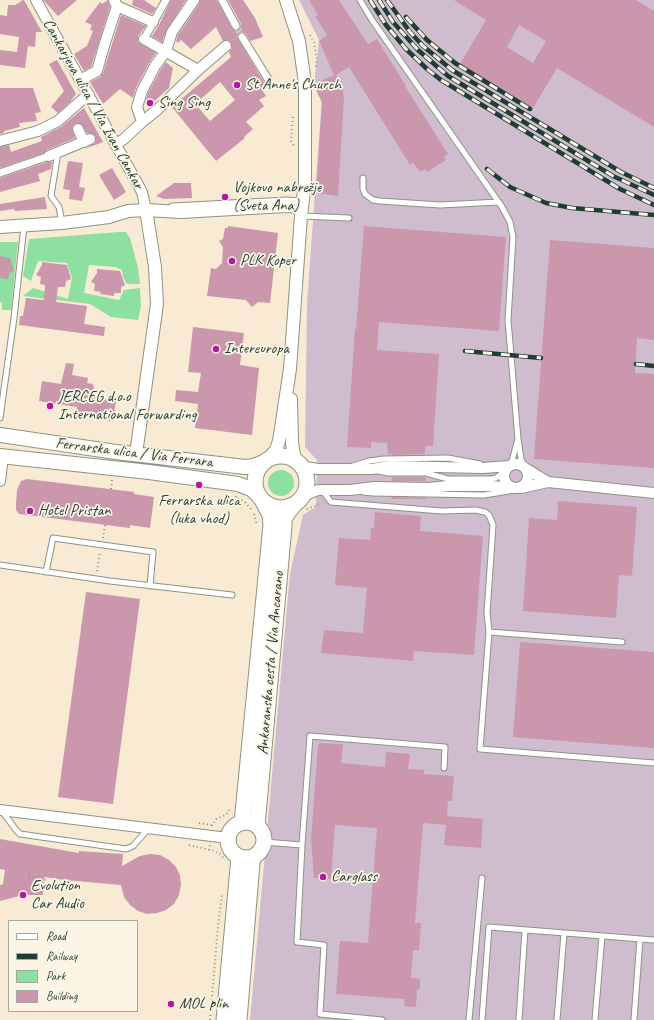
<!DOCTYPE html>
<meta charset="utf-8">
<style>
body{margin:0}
#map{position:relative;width:654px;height:1020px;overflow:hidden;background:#f8ead3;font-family:Caveat,sans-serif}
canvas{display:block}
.legend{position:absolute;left:8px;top:920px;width:130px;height:92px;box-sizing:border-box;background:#fcf5e5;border:1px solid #a4ab9e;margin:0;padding:5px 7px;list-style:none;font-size:12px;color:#1f3d34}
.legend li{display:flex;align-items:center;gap:8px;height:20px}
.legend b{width:20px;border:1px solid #a4ab9e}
</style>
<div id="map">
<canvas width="654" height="1020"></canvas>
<ul class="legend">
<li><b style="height:5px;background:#fff"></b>Road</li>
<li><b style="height:5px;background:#1f3d34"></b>Railway</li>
<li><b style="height:11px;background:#8ee0a1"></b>Park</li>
<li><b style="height:11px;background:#ca97ad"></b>Building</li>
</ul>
</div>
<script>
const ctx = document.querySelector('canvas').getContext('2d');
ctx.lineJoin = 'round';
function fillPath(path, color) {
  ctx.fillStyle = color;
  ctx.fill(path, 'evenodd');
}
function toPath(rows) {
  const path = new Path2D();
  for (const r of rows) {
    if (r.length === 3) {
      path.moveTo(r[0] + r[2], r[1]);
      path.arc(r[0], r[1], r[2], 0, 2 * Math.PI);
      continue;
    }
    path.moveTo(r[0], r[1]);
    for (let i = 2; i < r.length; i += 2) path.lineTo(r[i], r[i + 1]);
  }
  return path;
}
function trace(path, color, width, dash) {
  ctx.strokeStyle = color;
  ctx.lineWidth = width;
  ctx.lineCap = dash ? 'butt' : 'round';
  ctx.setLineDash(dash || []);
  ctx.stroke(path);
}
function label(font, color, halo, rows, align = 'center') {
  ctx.font = font + ' Caveat,sans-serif';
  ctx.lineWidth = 3.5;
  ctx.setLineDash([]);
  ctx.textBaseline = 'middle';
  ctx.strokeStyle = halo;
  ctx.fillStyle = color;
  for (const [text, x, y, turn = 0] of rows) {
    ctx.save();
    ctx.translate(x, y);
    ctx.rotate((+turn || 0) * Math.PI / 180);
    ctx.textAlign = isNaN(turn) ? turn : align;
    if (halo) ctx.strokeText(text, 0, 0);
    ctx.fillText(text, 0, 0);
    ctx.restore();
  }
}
const industrial = toPath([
 [299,0,654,0,654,1020,250,1020,290,574,303,515,316,507,317,460,305,447,307,303,322,97,319,97,314,84,319,40]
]);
const green = toPath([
 [119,232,126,232,130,238,138,268,140,284,127,284,123,277,122,270,115,267,89,265,84,293,119,300,124,290,140,288,141,306,138,320,111,317,90,304,23,296,33,288,68,299,72,278,67,263,38,261,31,281,23,276,29,239],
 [0,242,18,242,11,310,2,310,2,303,0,302],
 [281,483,13]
]);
const building = toPath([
 [23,0,24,0,42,32,36,32,35,47,28,46,25,68,0,65,0,50,17,52,19,37,0,34,0,15,7,16,8,5,15,5],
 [43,0,77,0,58,16],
 [108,0,110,7,91,67,84,71,74,54,87,46,93,31,90,30,92,25,85,22,100,2,102,4],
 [133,0,144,0,156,8,152,14,132,5],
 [171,0,186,0,167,29,162,42,152,36,159,25],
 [200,0,217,0,232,28,236,31,240,29,241,24,228,0,243,0,255,18,263,37,250,41,246,34,242,32,239,33,237,37,264,82,267,84,261,88,266,96,259,100,264,106,246,122,253,129,244,137,245,138,216,161,172,107,231,57,229,52,232,48,231,42,228,40,223,41,216,27,191,49,181,40,178,43,176,41,178,35,199,4],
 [220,82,235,100,210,121,195,104],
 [309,0,339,0,368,44,377,39,406,86,405,86,448,154,444,156,446,160,427,172,425,169,420,172,413,162,410,165,349,67,336,75,342,87,344,98,338,196,316,193,322,103,314,84,334,75,319,41,327,35,315,16,318,15],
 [454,0,636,0,654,11,654,127,557,68,533,108,460,64,486,20],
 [519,25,546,41,533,63,507,47],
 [121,15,146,26,138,36,138,42,156,53,149,63,136,88,133,98,120,89,103,104,90,82,100,77,103,73],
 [57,60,76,94,70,102,58,113,51,107,64,91,49,64],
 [166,62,173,68,169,88,149,106,145,103,148,93,161,69],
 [0,88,33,88,41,112,35,113,37,121,19,123,20,127,4,131,4,133,0,134],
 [84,108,103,142,85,149,95,143,96,137,91,133,87,133,81,124,76,123,73,125,72,129,75,138,47,150,44,153,0,168,0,147,9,145,11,152,42,141,41,137,62,126],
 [68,161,83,163,79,187,85,188,82,201,69,199,70,190,63,189],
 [47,162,52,162,51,169,38,174,40,181,0,192,0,178],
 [112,168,126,192,114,200,99,175],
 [174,183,191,183,192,198,164,199,156,196],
 [45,197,47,209,15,211,14,209,0,211,0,204],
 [228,226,278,233,270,303,258,302,252,307,246,300,207,296,211,268,216,269,222,263,223,247,219,241,223,239,225,228,228,228],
 [364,226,506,237,499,331,379,322,377,350,439,354,433,446,425,446,425,454,392,455,392,454,388,454,387,443,371,442,371,448,347,447,355,329,356,329],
 [550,240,654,248,654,340,637,338,635,373,654,374,654,468,534,459],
 [0,256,10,258,14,271,9,273,8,279,0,278],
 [42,262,67,265,71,279,66,281,65,287,58,287,56,302,87,306,84,324,105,327,104,336,19,325,20,316,23,316,26,298,44,300,45,285,40,284,41,277,36,275,42,265],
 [97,269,120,271,125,285,121,287,121,293,114,293,114,296,100,294,101,292,94,291,95,284,91,282,97,273],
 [193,327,244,333,240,365,259,368,252,435,195,428,198,404,175,401,176,390,198,392,201,373,188,372],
 [66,363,74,364,72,375,88,378,87,383,93,384,94,389,90,397,116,401,113,421,76,415,77,407,39,401,42,381,61,384],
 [392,477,425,477,426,481,392,481],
 [27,479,134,492,134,494,154,497,150,528,130,525,130,528,19,514,16,510,16,505,17,490,21,481],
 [392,497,426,498,426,499,392,499],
 [558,501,637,507,632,576,619,575,616,618,523,611,529,518,557,520],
 [375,512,421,516,420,531,483,536,474,655,414,651,413,661,321,653,324,630,363,633,367,588,335,585,339,538,370,540,371,528,374,528],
 [86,592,140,599,113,804,58,797],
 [520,642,654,652,654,748,513,737],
 [321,743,343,744,341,763,385,767,386,752,410,754,408,769,424,770,424,774,454,776,452,801,448,801,447,816,483,819,481,848,444,845,446,825,423,823,415,923,421,923,419,950,413,950,411,978,420,979,420,989,417,989,416,1007,404,1006,405,999,336,994,340,941,368,943,377,828,335,825,331,879,314,878,311,839,318,745],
 [0,839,79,853,79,851,123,854,122,866,140,856,150,854,160,855,169,860,176,867,180,875,181,885,179,895,174,904,166,910,157,913,147,914,138,911,130,905,124,897,121,885,65,880,44,877,43,895,23,895,0,901,0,885,3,884,5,870,0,869]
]);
const pedestrianTunnel = toPath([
 [236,26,242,37]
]);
const path = toPath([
 [310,35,314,42,317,60,315,69],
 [293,117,291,141,294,146],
 [111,489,112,480],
 [236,496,236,498,244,501,252,510],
 [307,509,318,505,318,501],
 [254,514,257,525],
 [103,538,105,525],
 [97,571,100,552],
 [199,823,212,825],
 [212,826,216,819,226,815,230,808],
 [189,845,214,851,220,854,225,860],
 [209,850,210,844],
 [29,874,28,877,48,880],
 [210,1020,218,927,222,894]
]);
const service = toPath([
 [360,0,372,20,502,207,510,222,513,237,508,320,518,439],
 [58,152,51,196,59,207,62,223],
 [363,178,363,189,365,194,373,200,380,201,440,205,499,202],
 [172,206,287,200,302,201],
 [302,216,349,218],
 [0,418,14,318,24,226],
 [353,466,369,461,384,459,448,458,480,464],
 [509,466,512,461,518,439,521,459,524,467],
 [378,471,388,473,426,473,448,479,491,479,496,478,504,472],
 [322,490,331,502,441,511,475,510,485,512,489,515,493,525,487,613,489,632,622,642],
 [363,492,373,493,484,495,509,491],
 [0,565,110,581,232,595],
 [46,572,53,538,153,552,150,586],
 [489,632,480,749,654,763],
 [2,811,16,830,20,834,126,849,133,846,148,829],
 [264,842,302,845,310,736,445,747,444,768],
 [302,845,297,942,324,945,320,1014,382,1020],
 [469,1020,482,878],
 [482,1020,489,927,654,940],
 [519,1020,525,930],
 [557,1020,564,933],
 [595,1020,602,936],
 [634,1020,640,939]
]);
const pedestrian = toPath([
 [222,0,236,26],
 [242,37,268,79],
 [144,39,166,0],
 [0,173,49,156]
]);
const minor = toPath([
 [36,0,142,192,146,210],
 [114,0,117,6,153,22],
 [144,39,198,70],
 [80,80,97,71,104,46,117,6],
 [142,122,157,110,198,70,226,46],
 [78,129,84,142],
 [0,141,38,131,58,121,83,99,89,95],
 [116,144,124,139,142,122,137,107,142,91,155,66,166,51,172,32,194,0],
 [49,156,90,139],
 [298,462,305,467,318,469,372,469,390,466,483,468,509,466],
 [516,476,12],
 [0,481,3,456],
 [548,482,654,493],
 [521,488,548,482,525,468],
 [296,503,306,495,318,490,350,490,374,487,428,488,448,486,491,486,513,488],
 [0,810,228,838]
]);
const tertiary = toPath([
 [0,227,62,223,109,217,128,211,146,210,181,212,286,206,302,207],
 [291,399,292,443,294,455,298,462],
 [136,454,157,304,155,267,146,210],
 [266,461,276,450,279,441,290,369,301,216,305,182,305,83,299,41,286,0]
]);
const secondary = toPath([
 [0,435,116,452,245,467,254,466,266,461],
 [0,456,149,472,238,484,251,489,261,498]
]);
const primary = toPath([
 [281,482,26],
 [246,840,18],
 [242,823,271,525,270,515,261,498],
 [257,826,284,526,284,519,289,511,296,503],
 [224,1020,239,857],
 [239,1020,252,863,254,856]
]);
const rail = toPath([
 [370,0,386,25,406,49,427,69,441,80,620,189,654,205],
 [379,0,393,22,418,50,448,76,613,176,654,195],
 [387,0,410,32,423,46,452,70,621,172,654,188],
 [406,17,427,40,455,63,530,109],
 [487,169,510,187,546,203,572,208,654,215],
 [465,351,541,358],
 [636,364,654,366]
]);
const markers = [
 [237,85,4,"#b5179e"],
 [150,103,4,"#b5179e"],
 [225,197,4,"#b5179e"],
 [232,261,4,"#b5179e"],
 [216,349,4,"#b5179e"],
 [50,406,4,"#b5179e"],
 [199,485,4,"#b5179e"],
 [30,511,4,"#b5179e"],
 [323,877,4,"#b5179e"],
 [23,895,4,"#b5179e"],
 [171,1004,4,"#b5179e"]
];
const poiNames = [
 ["St Anne's Church",245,85],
 ["Sing Sing",158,103],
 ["Vojkovo nabrežje",233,188],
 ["(Sveta Ana)",233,206],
 ["PLK Koper",240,261],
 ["Intereuropa",224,349],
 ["JERCEG d.o.o",58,397],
 ["International Forwarding",58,415],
 ["Ferrarska ulica",199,501,"center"],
 ["(luka vhod)",199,519,"center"],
 ["Hotel Pristan",38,511],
 ["Carglass",331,877],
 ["Evolution",31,886],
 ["Car Audio",31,904],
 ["MOL plin",179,1004]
];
const streetNames = [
 ["Cankarjeva ulica / Via Ivan Cankar",93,104,61],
 ["Ferrarska ulica / Via Ferrara",134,453,7],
 ["Ankaranska cesta / Via Ancarano",271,663,-85]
];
fillPath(industrial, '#cfbdcf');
fillPath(green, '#8ee0a1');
fillPath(building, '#ca97ad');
trace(pedestrianTunnel, '#cdc7b3', 7, [7, 3.5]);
trace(service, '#8c9484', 7);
trace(pedestrian, '#8c9484', 9);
trace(minor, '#8c9484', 12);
trace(tertiary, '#8c9484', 14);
trace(secondary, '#8c9484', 16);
trace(primary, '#8c9484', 17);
trace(path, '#8c9484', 2, [1, 3]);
trace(service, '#fff', 5);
trace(pedestrian, '#fff', 7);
trace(minor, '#fff', 10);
trace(tertiary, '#fff', 12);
trace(secondary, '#fff', 14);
trace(primary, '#fff', 15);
trace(rail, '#1f3d34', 4.5);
trace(rail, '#fcf5e5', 3, [9]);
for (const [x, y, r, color] of markers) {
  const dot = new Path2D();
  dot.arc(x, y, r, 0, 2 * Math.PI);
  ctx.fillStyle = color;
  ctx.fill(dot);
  trace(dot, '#fcf5e5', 1.5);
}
label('16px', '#1f3d34', '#fcf5e5', poiNames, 'left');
label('16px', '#1f3d34', '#fcf5e5', streetNames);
</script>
